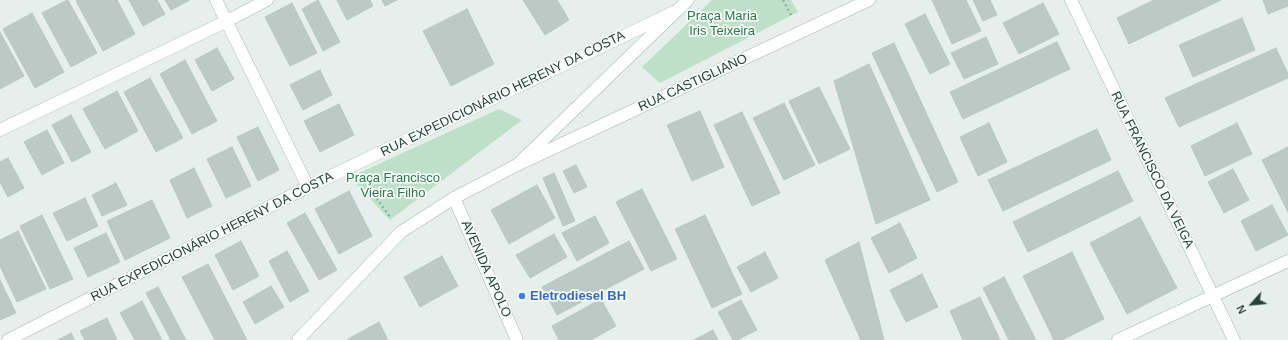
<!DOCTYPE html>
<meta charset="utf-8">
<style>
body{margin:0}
#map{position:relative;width:1288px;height:340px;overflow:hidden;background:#e6efeb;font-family:Helvetica,sans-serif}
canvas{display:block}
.north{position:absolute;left:1232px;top:284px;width:40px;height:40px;-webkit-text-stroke:3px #f7fbf9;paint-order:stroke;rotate:243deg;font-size:11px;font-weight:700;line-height:16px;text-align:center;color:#24423a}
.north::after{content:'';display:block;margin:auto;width:14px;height:18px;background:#24423a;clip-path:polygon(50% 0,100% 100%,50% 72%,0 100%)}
</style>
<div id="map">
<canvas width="1288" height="340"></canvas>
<div class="north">N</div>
</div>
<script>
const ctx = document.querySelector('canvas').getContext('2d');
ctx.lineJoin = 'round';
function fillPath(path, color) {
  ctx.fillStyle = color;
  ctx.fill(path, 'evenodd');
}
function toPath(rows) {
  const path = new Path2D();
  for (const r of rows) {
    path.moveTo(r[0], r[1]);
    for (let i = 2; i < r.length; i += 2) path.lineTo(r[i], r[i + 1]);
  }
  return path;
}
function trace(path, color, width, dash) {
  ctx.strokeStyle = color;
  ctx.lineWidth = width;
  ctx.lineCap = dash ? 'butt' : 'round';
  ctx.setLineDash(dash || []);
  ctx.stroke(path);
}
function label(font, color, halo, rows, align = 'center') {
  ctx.font = font + ' Helvetica,sans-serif';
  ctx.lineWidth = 3.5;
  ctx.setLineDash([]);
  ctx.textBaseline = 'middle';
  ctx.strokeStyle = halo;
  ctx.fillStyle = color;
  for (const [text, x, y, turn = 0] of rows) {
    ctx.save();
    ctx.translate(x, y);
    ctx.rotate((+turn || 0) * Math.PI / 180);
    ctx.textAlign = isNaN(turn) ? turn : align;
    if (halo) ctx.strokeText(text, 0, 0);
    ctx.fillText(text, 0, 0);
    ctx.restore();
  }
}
const green = toPath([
 [712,0,791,0,798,12,660,83,642,67],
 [499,109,522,120,390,220,350,177]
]);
const building = toPath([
 [67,0,68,0,97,53,71,67,42,13,67,0],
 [78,0,117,0,135,34,103,51,76,1,78,0],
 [129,0,157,0,165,14,143,26,129,0],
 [165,0,190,0,171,10,165,0],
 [318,0,340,42,323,51,302,9,318,0],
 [337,0,370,0,373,6,347,20,337,0],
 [382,0,397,0,385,6,382,0],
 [523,0,557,0,569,20,545,35,523,0],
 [932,0,966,0,981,31,952,44,932,0],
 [973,0,990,0,997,15,983,21,973,0],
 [1154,0,1221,0,1129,44,1117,18,1154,0],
 [1263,0,1288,0,1288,6,1268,14,1263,0],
 [292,3,317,53,290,66,265,17,292,3],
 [1043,3,1059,34,1019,54,1003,23,1043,3],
 [467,9,494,64,451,86,423,31,467,9],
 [32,13,64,72,35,88,3,29,32,13],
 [925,14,950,64,930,74,905,24,925,14],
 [1242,18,1255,50,1193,77,1179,45,1242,18],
 [0,32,24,76,0,89,0,32],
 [986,37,998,64,964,79,951,53,986,37],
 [1057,42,1070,69,963,119,950,92,1057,42],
 [894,43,958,182,937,192,872,53,894,43],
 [217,48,234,79,212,91,195,60,217,48],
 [1276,48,1288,74,1288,78,1179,127,1165,98,1276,48],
 [185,60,217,121,192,134,160,74,185,60],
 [869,64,930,200,876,224,834,81,869,64],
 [320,70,332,95,303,110,290,85,320,70],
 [150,78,183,138,156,152,124,92,150,78],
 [819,87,850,149,819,164,789,101,819,87],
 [117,91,138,131,105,149,83,109,117,91],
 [784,103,815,165,784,180,753,118,784,103],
 [339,104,354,135,320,152,304,121,339,104],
 [700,111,724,167,692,181,667,125,700,111],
 [742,112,780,193,752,206,714,125,742,112],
 [71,115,91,152,72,162,52,125,71,115],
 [989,123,1007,162,978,176,960,137,989,123],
 [1237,123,1252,154,1205,176,1191,146,1237,123],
 [258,127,279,170,258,181,237,137,258,127],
 [1097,129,1111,160,1003,211,988,180,1097,129],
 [47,130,64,163,42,175,24,142,47,130],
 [232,147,251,186,226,198,207,159,232,147],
 [1288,147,1288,212,1262,160,1288,147],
 [8,158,24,188,8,197,0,182,0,162,8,158],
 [576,165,587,187,574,193,563,171,576,165],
 [194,168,212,206,187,218,170,180,194,168],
 [1233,169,1249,200,1224,213,1208,182,1233,169],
 [1118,171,1133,201,1028,252,1013,222,1118,171],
 [554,173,575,221,563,226,543,178,554,173],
 [116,183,127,205,102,216,92,195,116,183],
 [537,185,555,218,509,244,491,210,537,185],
 [642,189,677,259,651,271,616,202,642,189],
 [349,191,372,236,339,254,315,209,349,191],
 [85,198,98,226,67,241,53,213,85,198],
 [152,200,170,238,125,260,107,221,152,200],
 [1272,205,1288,235,1256,251,1241,221,1272,205],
 [305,213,337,270,319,280,287,223,305,213],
 [42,215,73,279,50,289,20,226,42,215],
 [705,215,742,294,712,308,675,229,705,215],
 [595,216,609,243,577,261,562,233,595,216],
 [1140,217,1177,288,1127,314,1090,243,1140,217],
 [900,223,917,258,889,273,871,238,900,223],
 [18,231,46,289,17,302,0,266,0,240,18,231],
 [106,233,120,262,88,277,74,248,106,233],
 [554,234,567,257,530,278,516,255,554,234],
 [241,241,259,276,233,290,215,255,241,241],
 [629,241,644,269,557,315,542,287,629,241],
 [859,242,884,340,861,340,825,260,859,242],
 [287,251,309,291,290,302,269,261,287,251],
 [765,252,778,278,751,292,737,267,765,252],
 [1072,252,1104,319,1062,340,1054,340,1023,276,1072,252],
 [442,256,458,286,420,307,404,277,442,256],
 [208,264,247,340,215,340,182,277,208,264],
 [922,274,938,307,906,322,890,290,922,274],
 [1004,277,1036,340,1009,340,983,288,1004,277],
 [0,280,16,313,0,320,0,280],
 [271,286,284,307,255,324,243,302,271,286],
 [158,287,186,340,171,340,146,293,158,287],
 [980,297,1000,340,963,340,950,311,980,297],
 [601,299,616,326,591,340,559,340,552,326,601,299],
 [741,300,757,330,737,340,733,340,718,312,741,300],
 [142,301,162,340,135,340,120,313,142,301],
 [107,318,117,340,85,340,80,331,107,318],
 [379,322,388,340,348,340,348,339,379,322],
 [713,330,718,340,694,340,713,330],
 [71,333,75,340,58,340,71,333]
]);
const path = toPath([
 [783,0,791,15],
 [365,182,390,217]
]);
const street = toPath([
 [216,0,308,187],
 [1071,0,1234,340],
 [0,130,227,21,267,0],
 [519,164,869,0],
 [454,198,517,340],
 [8,340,308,187,674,12]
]);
const secondary = toPath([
 [298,340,401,232,454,198,517,165,688,0],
 [1118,340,1288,261]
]);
const markers = [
 [522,296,4,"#3f7fe0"]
];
const parkNames = [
 ["Praça Maria",722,16],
 ["Iris Teixeira",722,31],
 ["Praça Francisco",393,178],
 ["Vieira Filho",393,193]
];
const streetNames = [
 ["RUA CASTIGLIANO",693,83,-25],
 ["RUA EXPEDICIONÁRIO HERENY DA COSTA",503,94,-26],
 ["RUA FRANCISCO DA VEIGA",1152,170,64],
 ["RUA EXPEDICIONÁRIO HERENY DA COSTA",212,237,-27],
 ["AVENIDA APOLO",486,269,66]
];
const shopNames = [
 ["Eletrodiesel BH",530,296]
];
fillPath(green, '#bfe0c8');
fillPath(building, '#bbcac4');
trace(building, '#b8c9c2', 1);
trace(street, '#a8b8b2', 13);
trace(secondary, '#a4bbb3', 13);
trace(path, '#86b3a5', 2.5, [2, 3]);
trace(street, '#fff', 12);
trace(secondary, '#fff', 12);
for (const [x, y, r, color] of markers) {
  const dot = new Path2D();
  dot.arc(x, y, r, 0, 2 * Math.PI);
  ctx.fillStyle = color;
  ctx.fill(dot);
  trace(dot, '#f7fbf9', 1.5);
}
label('13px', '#2d7a4b', '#f7fbf9', parkNames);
label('13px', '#24423a', '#f7fbf9', streetNames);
label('bold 13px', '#366cbe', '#f7fbf9', shopNames, 'left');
</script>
